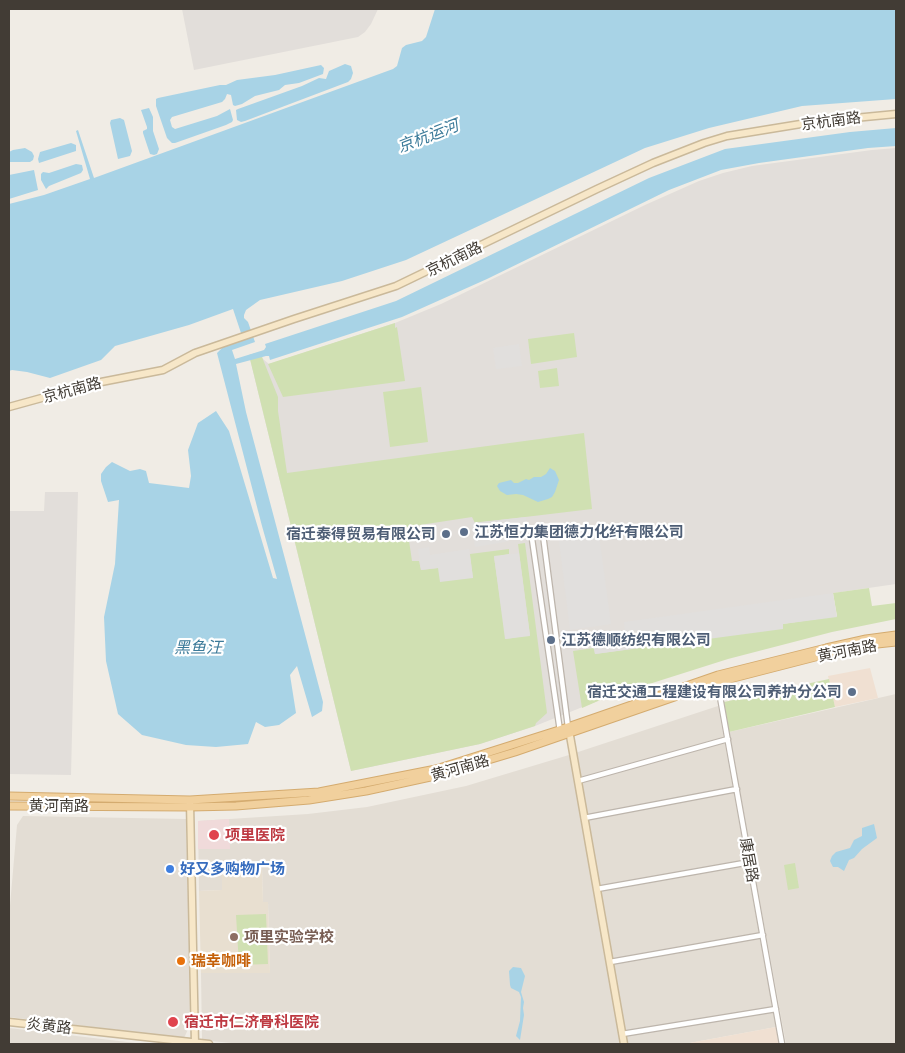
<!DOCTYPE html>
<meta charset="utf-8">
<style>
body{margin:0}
#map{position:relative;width:905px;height:1053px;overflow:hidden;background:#f0ece5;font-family:Commissioner,sans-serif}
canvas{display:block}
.frame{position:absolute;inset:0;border:10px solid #423c35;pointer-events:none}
</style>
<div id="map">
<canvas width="905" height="1053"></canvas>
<div class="frame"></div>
</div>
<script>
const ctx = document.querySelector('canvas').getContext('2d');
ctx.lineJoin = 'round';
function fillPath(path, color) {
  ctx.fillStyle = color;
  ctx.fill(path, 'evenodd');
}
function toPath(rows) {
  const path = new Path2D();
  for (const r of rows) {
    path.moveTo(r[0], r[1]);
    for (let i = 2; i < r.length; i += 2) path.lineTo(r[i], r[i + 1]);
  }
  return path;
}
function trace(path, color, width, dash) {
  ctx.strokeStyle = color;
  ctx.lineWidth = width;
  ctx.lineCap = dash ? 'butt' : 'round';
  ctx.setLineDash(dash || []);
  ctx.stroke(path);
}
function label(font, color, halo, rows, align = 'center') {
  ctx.font = font + ' Commissioner,"Noto Sans SC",sans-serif';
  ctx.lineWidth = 4.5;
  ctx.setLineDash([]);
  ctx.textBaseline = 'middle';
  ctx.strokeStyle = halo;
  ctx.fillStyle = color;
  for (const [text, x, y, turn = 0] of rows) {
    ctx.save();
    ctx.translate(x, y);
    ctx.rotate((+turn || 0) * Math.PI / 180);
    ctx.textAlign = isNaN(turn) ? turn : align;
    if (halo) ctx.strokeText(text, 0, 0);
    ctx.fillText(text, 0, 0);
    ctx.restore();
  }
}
const residential = toPath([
 [896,694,896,1044,786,1044,729,732],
 [718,706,776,1027,684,1044,241,1044,202,1040,201,973,270,973,268,903,263,902,262,868,233,873,222,890,199,891,198,821,308,814,367,807,466,786,569,755],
 [23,816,186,819,191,1023,184,1038,9,1017,9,917,17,825],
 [9,1028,144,1044,9,1044]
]);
const commercial = toPath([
 [870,668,878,698,835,707,828,676],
 [776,1027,779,1044,684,1044]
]);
const industrial = toPath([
 [182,9,378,9,371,24,365,32,358,37,194,70],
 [896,148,896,584,834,593,605,698,535,726,480,744,351,771,249,355,260,352,263,359,269,364,395,323,441,304,645,205,699,181,723,173,752,166,872,150],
 [45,492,78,492,71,775,9,774,9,511,44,511]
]);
const education = toPath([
 [262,868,263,902,268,902,270,973,201,973,199,891,222,890,222,873,233,873,233,869]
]);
const medical = toPath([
 [229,819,230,849,198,849,198,821]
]);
const green = toPath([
 [395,323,395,328,397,327,405,381,283,397,268,364],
 [574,333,577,357,531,364,528,339],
 [260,352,278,397,278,411,287,473,584,433,592,509,475,523,472,517,407,527,412,561,419,561,421,570,438,568,473,578,470,554,509,549,509,554,494,557,506,639,530,635,518,544,525,543,547,713,536,723,535,726,480,744,351,771,249,355],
 [557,368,559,386,540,388,538,371],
 [421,387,428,442,390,447,383,392],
 [869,588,872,606,896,603,896,619,832,632,728,659,605,698,582,708,573,651,594,648,595,654,783,628,782,624,837,616,833,593],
 [829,679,835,707,729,732,724,702],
 [795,863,799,888,788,890,784,865],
 [266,914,268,964,239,965,236,915]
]);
const parking = toPath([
 [519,344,522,366,496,369,493,348],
 [526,517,527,530,505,542,475,547,471,523],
 [599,535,611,624,570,630,559,541],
 [429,547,430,555,469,549,473,578,440,582,438,568,421,570,418,549],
 [519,553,530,636,505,639,494,556],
 [833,593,837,617,783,624,783,629,595,654,592,639,625,634,624,622]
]);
const water = toPath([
 [435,9,896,9,896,99,802,106,709,128,645,148,406,260,342,281,260,300,246,310,244,315,244,318,248,322,255,342,232,350,235,359,264,350,266,347,265,344,396,301,649,178,725,149,850,132,896,128,896,146,868,148,759,163,721,170,669,190,487,279,402,317,270,360,269,356,266,356,236,364,246,412,323,702,322,711,312,717,297,666,290,675,296,713,279,725,265,727,256,722,248,744,216,747,186,745,142,735,118,714,106,661,104,617,115,564,119,500,108,502,101,481,101,474,106,467,112,462,130,471,140,469,146,471,149,483,189,488,191,476,188,450,198,423,216,411,229,431,273,578,277,579,262,526,217,353,226,344,243,339,233,309,189,325,115,346,101,360,50,378,27,372,12,370,9,371,9,204,44,195,90,179,76,131,78,130,94,178,393,69,397,66,402,48,406,45,422,41,426,37],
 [345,64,351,66,353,73,351,79,348,82,245,121,241,122,237,120,236,110,238,109,302,86,319,78,326,79,329,71],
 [321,65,324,68,323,74,299,83,285,85,279,90,255,96,242,104,235,106,233,105,231,95,227,94,225,99,222,102,172,117,170,120,172,127,175,129,217,116,230,109,233,120,232,122,226,125,175,143,172,143,167,138,156,106,156,99,158,98,220,85,226,85,237,80,275,75],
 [149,108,153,117,153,131,159,149,157,154,154,155,150,154,143,133,143,131,147,129,147,127,141,110],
 [120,118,124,120,132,151,130,156,118,159,110,123,111,120],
 [71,143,76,145,76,151,39,163,38,159,40,152],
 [25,148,32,152,34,156,33,160,30,162,9,162,9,152,13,150],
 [76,164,82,165,83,170,81,173,49,186,46,189,41,180,41,174,43,172,49,173],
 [34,170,38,190,9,199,9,175],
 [550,468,555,471,559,480,555,492,552,497,548,499,538,502,523,495,516,494,507,495,500,491,497,486,499,483,511,480,514,483,518,483,526,479,529,480,534,477,541,477,546,474],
 [874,824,877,838,862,849,854,858,849,860,844,871,838,867,833,867,830,861,832,856,836,852,850,848,854,840,862,836,862,828],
 [513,967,521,968,525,976,521,992,524,1002,523,1008,524,1015,520,1040,516,1036,520,1021,521,997,519,992,511,988,510,985,509,971]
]);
const street = toPath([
 [542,527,568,727],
 [531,532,560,731],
 [717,680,782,1044],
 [578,781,728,739],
 [584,818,737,789],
 [597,889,750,862],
 [610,962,763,935],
 [622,1034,776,1009]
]);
const secondary = toPath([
 [9,407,96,383,163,370,195,353,294,319,396,286,597,189,653,163,704,143,727,136,813,122,896,114],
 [569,730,624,1044],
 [190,803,195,1044],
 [9,1022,209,1044]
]);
const primary = toPath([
 [9,796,190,800,319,792,436,769,559,730,718,675,826,648,866,639,896,635],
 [9,806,190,807,236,806,309,800,366,791,435,776,515,752,718,682,827,654,868,645,896,642]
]);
const markers = [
 [464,532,5,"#5c6f8a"],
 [446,534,5,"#5c6f8a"],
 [551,640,5,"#5c6f8a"],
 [852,692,5,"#5c6f8a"],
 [214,835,6,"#e0444e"],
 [170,869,5,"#3f7fe0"],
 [234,937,5,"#8d6e63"],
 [181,961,5,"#e8710a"],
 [173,1022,6,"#e0444e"]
];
const streetNames = [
 ["京杭南路",831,121,-7],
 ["京杭南路",454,259,-26],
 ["京杭南路",72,390,-15],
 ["黄河南路",847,651,-11],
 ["黄河南路",460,768,-16],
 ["黄河南路",59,806],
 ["康居路",749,860,80],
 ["炎黄路",49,1026,6]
];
const serviceNames = [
 ["江苏恒力集团德力化纤有限公司",474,532],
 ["宿迁泰得贸易有限公司",436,534,"right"],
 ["江苏德顺纺织有限公司",561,640],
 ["宿迁交通工程建设有限公司养护分公司",842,692,"right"]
];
const healthNames = [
 ["项里医院",225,835],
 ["宿迁市仁济骨科医院",184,1022]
];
const shopNames = [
 ["好又多购物广场",180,869]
];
const educationNames = [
 ["项里实验学校",244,937]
];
const foodNames = [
 ["瑞幸咖啡",191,961]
];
const waterNames = [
 ["京杭运河",428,136,-21],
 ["黑鱼汪",198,648]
];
fillPath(residential, '#e3ddd4');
fillPath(commercial, '#f0e0d2');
fillPath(industrial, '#e2deda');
fillPath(education, '#e8dfd0');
fillPath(medical, '#f0dada');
fillPath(green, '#d0e0b2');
fillPath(parking, '#e1dfdd');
fillPath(water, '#a8d3e6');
trace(street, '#bdb5ac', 7);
trace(secondary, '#cab99a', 9);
trace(primary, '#d4ab6f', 9);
trace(street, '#fff', 4.5);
trace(secondary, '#f7e7c8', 6);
trace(primary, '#f1d09d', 7);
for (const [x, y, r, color] of markers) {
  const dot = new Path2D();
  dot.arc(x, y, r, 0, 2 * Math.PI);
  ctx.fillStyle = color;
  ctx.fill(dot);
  trace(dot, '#fff', 2);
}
label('15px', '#423c35', '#fff', streetNames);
label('bold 15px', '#4e5e75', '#fff', serviceNames, 'left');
label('bold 15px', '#be3a42', '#fff', healthNames, 'left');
label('bold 15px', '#366cbe', '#fff', shopNames, 'left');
label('bold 15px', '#785e54', '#fff', educationNames, 'left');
label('bold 15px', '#c56008', '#fff', foodNames, 'left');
label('italic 16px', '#3b7a99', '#fff', waterNames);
</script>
